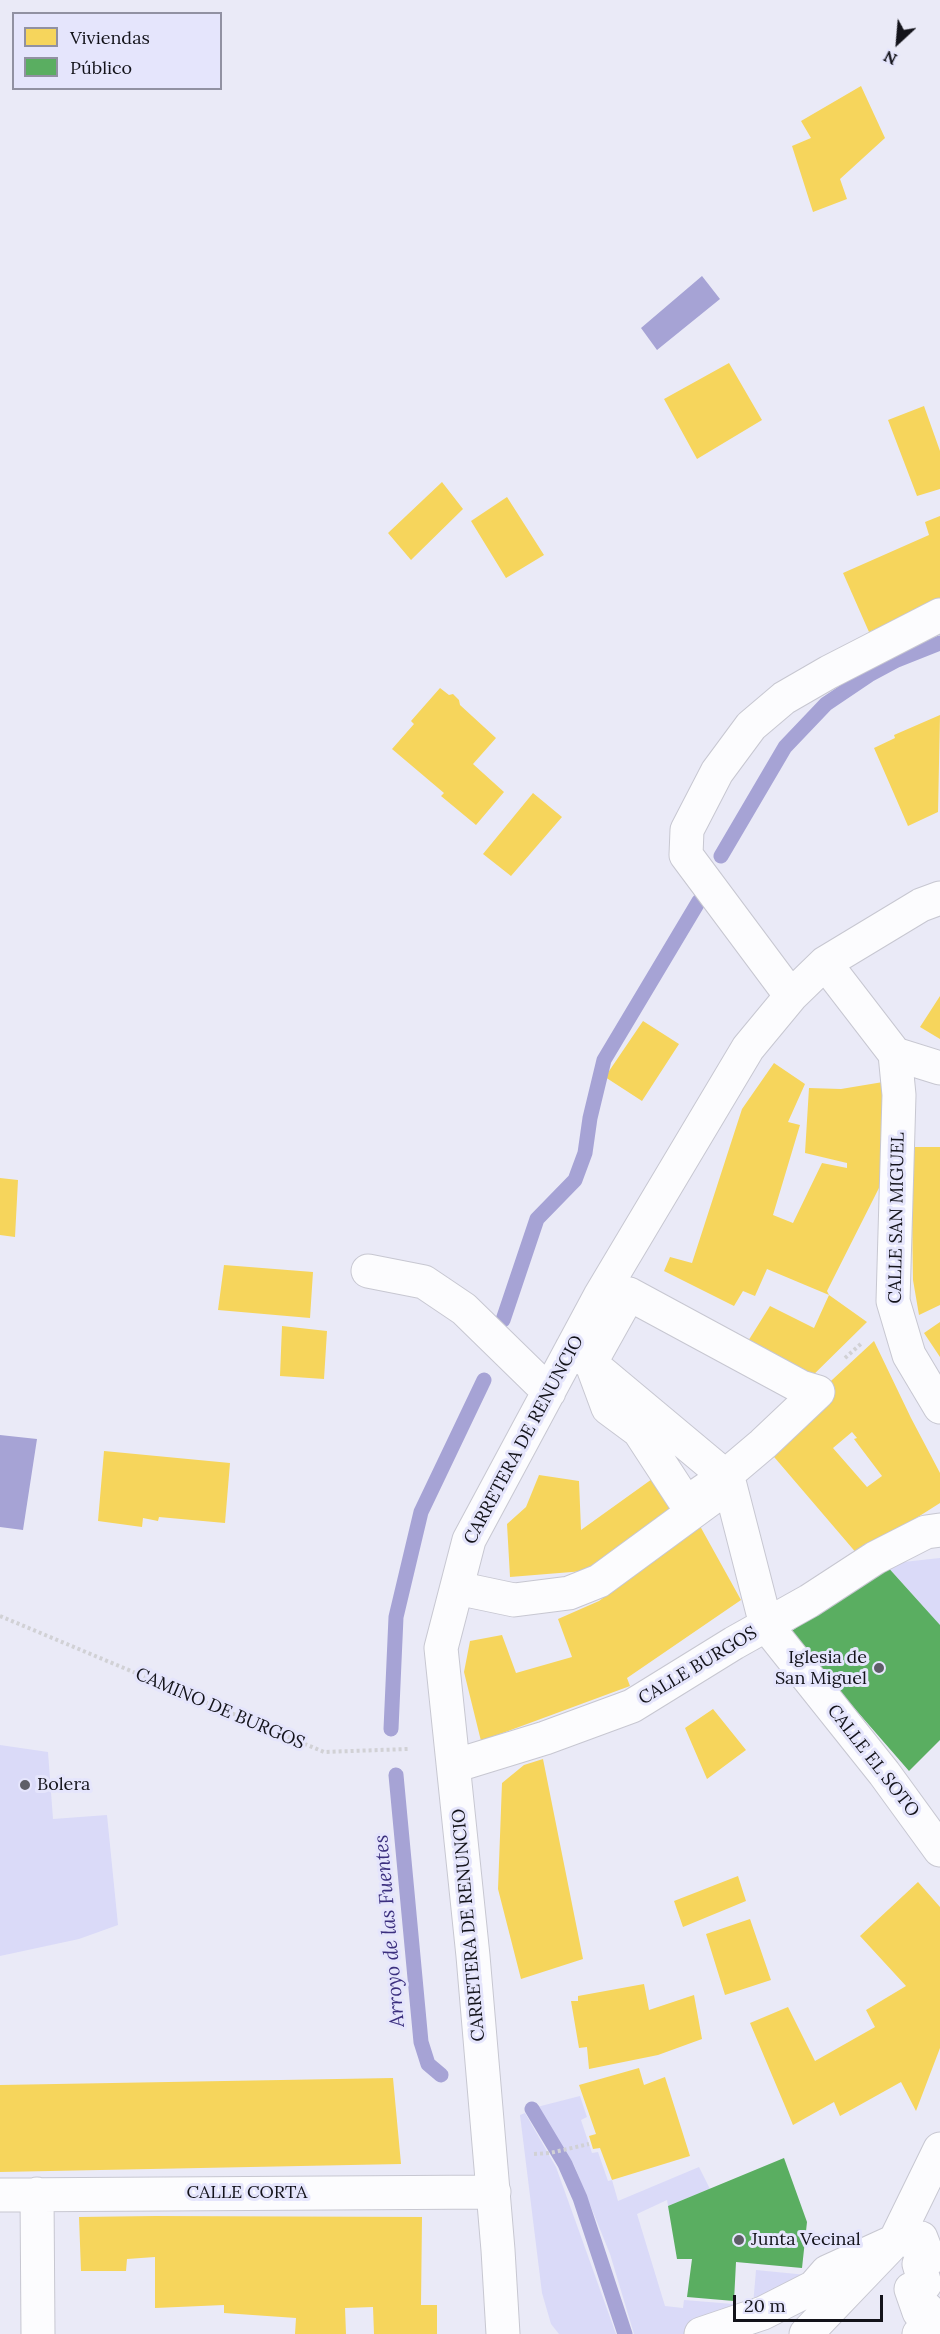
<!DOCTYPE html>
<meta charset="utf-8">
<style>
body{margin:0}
#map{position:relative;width:940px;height:2334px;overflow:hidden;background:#eaeaf7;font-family:Lora,serif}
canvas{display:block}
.legend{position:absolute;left:12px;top:12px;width:210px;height:78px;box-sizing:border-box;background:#e5e5fc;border:2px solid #9191a2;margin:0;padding:8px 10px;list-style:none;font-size:18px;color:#13131a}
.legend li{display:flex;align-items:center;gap:12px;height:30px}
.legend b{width:30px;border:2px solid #9191a2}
.north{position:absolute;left:868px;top:12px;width:60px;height:60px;-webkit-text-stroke:4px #e5e5fc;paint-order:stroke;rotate:206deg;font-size:16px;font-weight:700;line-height:24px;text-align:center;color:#13131a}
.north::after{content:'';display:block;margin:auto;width:21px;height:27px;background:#13131a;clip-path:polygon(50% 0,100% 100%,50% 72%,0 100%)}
.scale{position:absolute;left:733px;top:2295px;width:150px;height:27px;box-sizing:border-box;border:3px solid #13131a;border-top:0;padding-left:8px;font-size:18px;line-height:21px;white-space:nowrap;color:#13131a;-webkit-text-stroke:4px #e5e5fc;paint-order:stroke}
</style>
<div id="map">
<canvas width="940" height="2334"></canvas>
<ul class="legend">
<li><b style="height:16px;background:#f6d55c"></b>Viviendas</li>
<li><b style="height:16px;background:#5aae61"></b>Público</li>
</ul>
<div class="north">N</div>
<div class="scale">20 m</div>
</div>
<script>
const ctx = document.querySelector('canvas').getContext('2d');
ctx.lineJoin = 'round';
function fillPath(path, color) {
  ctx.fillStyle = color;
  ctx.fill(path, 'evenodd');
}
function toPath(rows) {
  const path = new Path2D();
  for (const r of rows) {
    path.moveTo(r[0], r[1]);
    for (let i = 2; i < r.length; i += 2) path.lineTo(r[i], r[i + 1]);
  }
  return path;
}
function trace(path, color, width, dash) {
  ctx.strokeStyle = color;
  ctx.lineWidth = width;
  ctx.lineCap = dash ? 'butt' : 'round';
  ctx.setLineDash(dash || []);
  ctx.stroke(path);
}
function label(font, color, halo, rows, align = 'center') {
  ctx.font = font + ' Lora,serif';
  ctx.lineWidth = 6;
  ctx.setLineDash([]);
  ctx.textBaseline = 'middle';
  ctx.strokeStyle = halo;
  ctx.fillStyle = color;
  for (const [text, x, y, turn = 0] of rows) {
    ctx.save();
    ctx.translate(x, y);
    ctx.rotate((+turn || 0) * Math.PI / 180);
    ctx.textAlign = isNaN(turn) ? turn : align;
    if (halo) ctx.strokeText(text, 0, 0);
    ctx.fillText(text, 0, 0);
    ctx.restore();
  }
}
const green = toPath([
 [940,1558,940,1625,885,1564],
 [0,1745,48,1752,53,1819,107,1815,118,1925,79,1939,0,1956],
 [580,2096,587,2117,581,2120,592,2153,598,2152,608,2181,612,2180,618,2201,699,2167,710,2189,668,2206,667,2200,637,2214,665,2306,683,2308,684,2300,733,2304,732,2324,701,2334,634,2334,610,2254,574,2165,537,2107],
 [525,2113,556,2167,616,2334,559,2334,551,2324,542,2293,520,2115],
 [756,2270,807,2275,752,2317]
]);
const water = toPath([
 [702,276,720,299,657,350,641,328],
 [0,1435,37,1439,23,1530,0,1527]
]);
const homes = toPath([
 [861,86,885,138,840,179,847,199,813,212,792,146,811,138,801,121],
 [729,363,762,420,697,459,664,399],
 [924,406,940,451,940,489,917,496,888,420],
 [442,482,463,509,411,560,388,533],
 [507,497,544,555,506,578,471,521],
 [940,516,940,599,869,632,843,573,929,535,925,522],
 [440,688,449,695,453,694,459,700,460,705,496,738,473,764,504,792,476,825,441,796,444,793,392,749,414,724,411,721],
 [940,715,938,812,908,826,874,748,895,738,894,735],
 [533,793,562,817,511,876,483,854],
 [940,996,940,1039,920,1027],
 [643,1021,679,1044,642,1101,605,1077],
 [774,1063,805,1084,788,1122,800,1125,773,1215,793,1223,822,1163,847,1168,847,1163,805,1153,809,1088,841,1089,883,1082,883,1180,827,1291,829,1295,767,1269,755,1296,743,1291,734,1306,664,1271,670,1257,692,1263,742,1109],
 [911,1147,940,1147,940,1305,919,1315,913,1280],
 [0,1178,18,1180,15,1237,0,1235],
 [224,1265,313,1272,310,1318,218,1310],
 [829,1295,867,1322,801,1387,740,1354,770,1306,814,1328],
 [940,1322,940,1357,924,1333],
 [282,1326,327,1331,324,1379,280,1376],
 [874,1341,911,1418,940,1473,940,1503,858,1555,763,1444],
 [852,1432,857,1438,854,1439,882,1476,867,1487,833,1448],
 [104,1451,230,1463,225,1523,159,1517,158,1521,143,1518,142,1527,98,1521],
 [666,1469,686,1503,584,1571,510,1577,507,1524,526,1507,539,1475,579,1481,581,1530],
 [700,1526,741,1600,627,1678,630,1686,481,1741,464,1672,470,1641,502,1635,516,1673,572,1657,558,1619,599,1601],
 [713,1709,746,1750,707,1779,685,1728],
 [543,1759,583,1959,521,1979,498,1889,502,1783,524,1765],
 [738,1876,746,1901,683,1927,674,1901],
 [918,1882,940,1907,940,2048,916,2111,901,2082,840,2116,834,2102,793,2125,750,2023,788,2007,815,2061,875,2027,866,2010,906,1986,860,1936],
 [750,1919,771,1980,725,1995,706,1934],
 [644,1984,649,2010,694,1995,702,2039,658,2055,589,2069,587,2047,579,2048,571,2001,578,2001,578,1996],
 [639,2068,644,2085,665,2077,690,2156,612,2180,600,2148,593,2149,589,2136,596,2134,579,2085],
 [393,2078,401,2164,0,2172,0,2085],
 [155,2216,422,2217,421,2305,437,2305,437,2334,374,2334,373,2307,345,2308,346,2334,295,2334,296,2318,224,2313,224,2305,155,2308,155,2257,127,2259,126,2271,81,2271,79,2217]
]);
const public = toPath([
 [885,1564,940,1625,940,1740,909,1771,789,1633],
 [784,2158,807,2222,802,2268,736,2262,734,2301,687,2297,692,2259,677,2259,668,2206]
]);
const stream = toPath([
 [721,856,785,747,826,704,869,675,897,660,940,643],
 [503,1320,537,1219,575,1180,585,1153,590,1118,604,1060,699,901],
 [391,1729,396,1617,421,1512,484,1380],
 [396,1775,421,2042,428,2064,441,2075],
 [532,2109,565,2164,580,2198,625,2334]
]);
const path = toPath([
 [845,1358,862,1343],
 [0,1616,324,1752,408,1749],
 [534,2154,550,2153,589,2144]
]);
const minor = toPath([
 [825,963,895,1054,940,1068],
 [791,996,686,855,687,830,717,772,751,726,784,698,829,672,940,615],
 [895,1054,899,1095,893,1301,909,1355,940,1407],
 [368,1271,424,1282,464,1309,549,1392],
 [629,1294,801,1387,818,1392,763,1444,724,1477,686,1503,639,1431,608,1408,591,1362,629,1294],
 [572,1348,718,1470,730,1485,766,1625,884,1773,940,1850],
 [457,1588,514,1600,569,1593,599,1581,712,1498],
 [454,1766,545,1738,632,1706,734,1643,809,1601,875,1558,926,1532,940,1530],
 [37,2194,38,2334],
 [0,2195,494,2192],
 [503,2334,498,2250,473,1956,441,1648,469,1540,600,1296,748,1048,791,996,825,963,921,905,940,898],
 [701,2334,763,2313,814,2287,827,2272,895,2241,921,2238,929,2259,919,2264,925,2284,911,2289,919,2312,927,2309,934,2329,919,2334],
 [806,2334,895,2241,940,2149]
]);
const markers = [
 [879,1668,6,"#5e5e67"],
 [25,1785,6,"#5e5e67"],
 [739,2240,6,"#5e5e67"]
];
const streetNames = [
 ["CALLE SAN MIGUEL",897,1218,-89],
 ["CARRETERA DE RENUNCIO",524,1440,-62],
 ["CALLE BURGOS",698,1666,-31],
 ["CAMINO DE BURGOS",220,1709,23],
 ["CALLE EL SOTO",873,1761,52],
 ["CARRETERA DE RENUNCIO",469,1925,-95],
 ["CALLE CORTA",247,2193]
];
const poiNames = [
 ["Iglesia de",867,1658,"right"],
 ["San Miguel",867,1679,"right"],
 ["Bolera",37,1785],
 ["Junta Vecinal",751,2240]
];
const waterNames = [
 ["Arroyo de las Fuentes",390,1931,-95]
];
fillPath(green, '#dadaf8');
fillPath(water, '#a6a3d5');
fillPath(homes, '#f6d55c');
fillPath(public, '#5aae61');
trace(stream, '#a6a3d5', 15);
trace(minor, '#c7c7d1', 35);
trace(path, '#d1d1d5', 4, [3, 3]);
trace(minor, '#fcfcfe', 33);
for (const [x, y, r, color] of markers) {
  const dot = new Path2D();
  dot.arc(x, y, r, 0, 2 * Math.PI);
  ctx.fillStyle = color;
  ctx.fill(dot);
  trace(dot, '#e5e5fc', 2);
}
label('18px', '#13131a', '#e5e5fc', streetNames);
label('18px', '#13131a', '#e5e5fc', poiNames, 'left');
label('italic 20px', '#3c307f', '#e5e5fc', waterNames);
</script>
